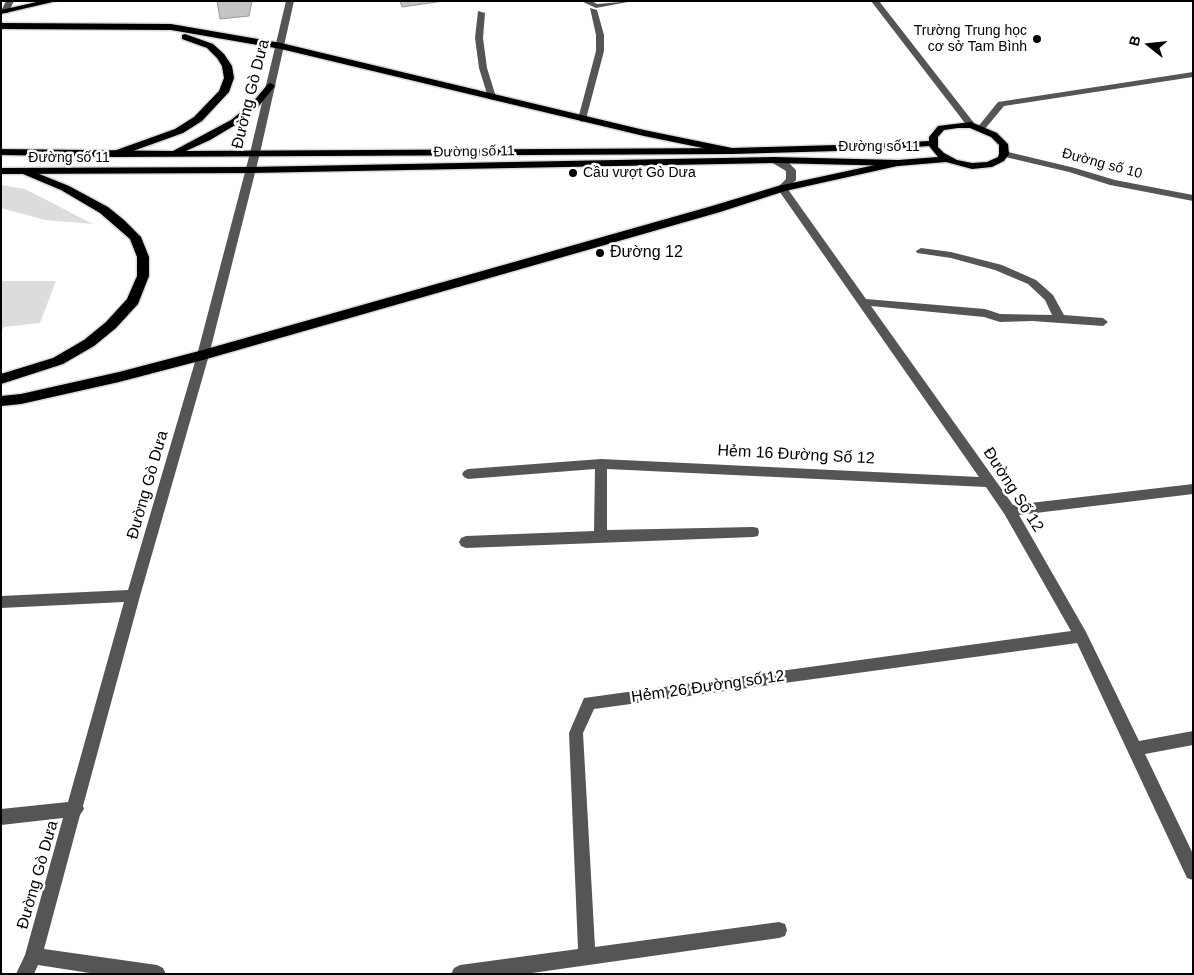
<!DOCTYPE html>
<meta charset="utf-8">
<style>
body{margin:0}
#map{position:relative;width:1194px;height:975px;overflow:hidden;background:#fff;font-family:Helvetica,sans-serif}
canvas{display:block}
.frame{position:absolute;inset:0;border:2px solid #000;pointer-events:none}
.north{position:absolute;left:1124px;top:20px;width:50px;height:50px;-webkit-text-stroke:4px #fff;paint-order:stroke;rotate:286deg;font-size:14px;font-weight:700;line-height:20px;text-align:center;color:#000}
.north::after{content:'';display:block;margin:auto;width:18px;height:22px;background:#000;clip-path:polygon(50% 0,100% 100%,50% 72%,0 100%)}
</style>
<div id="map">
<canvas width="1194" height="975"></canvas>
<div class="frame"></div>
<div class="north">B</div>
</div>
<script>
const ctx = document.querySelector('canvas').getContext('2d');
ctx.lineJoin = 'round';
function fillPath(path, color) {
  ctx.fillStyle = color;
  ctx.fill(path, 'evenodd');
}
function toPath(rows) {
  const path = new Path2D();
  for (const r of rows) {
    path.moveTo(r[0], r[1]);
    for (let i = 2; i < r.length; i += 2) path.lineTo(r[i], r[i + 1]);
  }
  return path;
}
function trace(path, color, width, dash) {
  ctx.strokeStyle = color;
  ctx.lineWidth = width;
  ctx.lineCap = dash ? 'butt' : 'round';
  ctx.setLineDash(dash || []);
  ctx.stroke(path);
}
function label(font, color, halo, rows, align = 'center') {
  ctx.font = font + ' Helvetica,sans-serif';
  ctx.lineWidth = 5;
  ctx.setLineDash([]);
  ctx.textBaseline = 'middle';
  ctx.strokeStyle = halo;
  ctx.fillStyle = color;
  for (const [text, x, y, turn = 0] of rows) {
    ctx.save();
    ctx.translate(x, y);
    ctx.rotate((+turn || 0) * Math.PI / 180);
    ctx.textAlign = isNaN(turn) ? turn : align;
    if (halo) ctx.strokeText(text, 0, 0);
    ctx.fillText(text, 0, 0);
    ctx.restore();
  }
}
const green = toPath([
 [1,185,25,189,93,224,45,220,1,208],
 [1,281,56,281,40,323,4,327,1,332]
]);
const building = toPath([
 [217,1,252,1,249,16,220,19,217,1],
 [400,1,444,1,402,7,400,1]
]);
const minor = toPath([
 [6,1,14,1,8,13,5,13,1,11,6,1],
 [286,1,294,1,260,153,209,355,140,596,83,806,84,809,80,815,44,949,157,965,163,968,166,974,96,974,38,965,34,974,16,974,25,955,63,818,1,825,1,809,68,802,124,602,1,608,1,596,128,590,197,355,250,153,286,1],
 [581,1,592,1,597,4,633,1,596,8,581,1],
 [871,1,879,1,974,123,974,127,968,127,871,1],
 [590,8,597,10,604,35,604,51,586,119,582,122,578,119,596,51,596,35,590,8],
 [478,11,485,13,483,38,487,68,496,97,492,100,488,97,479,68,475,38,478,11],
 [1193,72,1193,77,1004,106,984,130,981,131,977,128,998,102,1193,72],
 [1004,151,1075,168,1115,180,1193,195,1193,201,1110,185,1069,172,1001,156,1001,152,1004,151],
 [774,157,789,163,796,170,796,180,787,188,866,299,985,309,1000,314,1052,315,1045,300,1028,284,995,270,951,258,917,253,916,251,921,248,951,252,1002,265,1036,280,1053,295,1064,315,1103,318,1108,322,1103,326,1032,321,1000,322,984,317,871,306,1013,505,1193,484,1193,494,1019,515,1086,632,1139,741,1193,731,1193,745,1145,754,1193,854,1193,880,1187,878,1077,643,594,709,583,733,595,947,779,922,785,924,787,930,785,936,779,938,525,974,451,974,454,968,460,965,578,949,569,733,584,698,1071,631,1005,515,986,487,607,469,607,530,753,527,758,528,759,532,758,536,753,537,466,548,461,546,459,542,461,538,466,536,594,531,595,469,468,479,464,477,462,474,464,471,468,469,601,459,979,477,777,188,786,179,786,171,771,162,769,160,774,157]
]);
const major = toPath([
 [41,1,57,1,1,14,1,10,41,1],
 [271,83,275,86,258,107,237,124,210,140,186,151,732,148,873,144,929,141,929,137,938,126,971,122,997,133,1008,144,1009,154,1004,161,992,167,972,169,946,162,898,166,774,163,250,173,1,174,1,168,250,167,774,157,898,160,938,157,929,146,873,150,732,154,115,157,1,155,1,149,173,151,231,120,252,103,268,84,271,83],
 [958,128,970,128,991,137,999,145,999,154,998,157,987,162,972,163,957,160,944,153,938,147,938,137,944,130,958,128]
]);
const highway = toPath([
 [1,23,171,24,281,43,644,130,732,148,737,151,732,154,644,136,281,49,171,30,1,29,1,23],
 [185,34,213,44,224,54,232,66,234,78,229,92,202,121,183,133,119,156,111,156,110,154,111,152,175,129,194,117,219,91,224,78,222,66,217,58,207,48,182,39,182,35,185,34],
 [898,160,904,163,902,165,785,191,720,212,203,360,119,382,21,404,1,406,1,396,21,394,119,372,203,350,712,206,778,186,898,160],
 [27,169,69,186,108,207,124,220,141,237,149,257,149,276,138,304,116,328,94,346,63,364,1,384,1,374,53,358,84,340,106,322,127,299,137,276,137,257,130,239,100,213,61,190,23,174,21,172,27,169]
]);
const markers = [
 [1037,39,5,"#000"],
 [573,173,5,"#000"],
 [600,253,5,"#000"]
];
const farPoinames = [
 ["Trường Trung học",1027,31],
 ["cơ sở Tam Bình",1027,47],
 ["Cầu vượt Gò Dưa",583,173,"left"]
];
const farStreetnames = [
 ["Đường số 11",879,147],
 ["Đường số 11",474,152,-1],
 ["Đường số 11",69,158],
 ["Đường số 10",1102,164,15]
];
const streetNames = [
 ["Đường Gò Dưa",251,94,-76],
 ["Hẻm 16 Đường Số 12",796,455,3],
 ["Đường Gò Dưa",148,485,-74],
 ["Đường Số 12",1013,490,57],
 ["Hẻm 26 Đường số 12",708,687,-8],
 ["Đường Gò Dưa",38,875,-74]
];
const poiNames = [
 ["Đường 12",610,253]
];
fillPath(green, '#dcdcdc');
fillPath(building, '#c4c4c4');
trace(building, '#999', 1);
trace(major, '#dbdbdb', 3);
trace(highway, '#dbdbdb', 3);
fillPath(minor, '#555');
fillPath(major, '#000');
fillPath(highway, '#000');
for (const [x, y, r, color] of markers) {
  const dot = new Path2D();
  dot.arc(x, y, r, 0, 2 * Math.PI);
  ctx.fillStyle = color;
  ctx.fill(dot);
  trace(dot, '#fff', 2);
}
label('14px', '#000', '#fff', farPoinames, 'right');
label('14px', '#000', '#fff', farStreetnames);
label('16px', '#000', '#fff', streetNames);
label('16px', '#000', '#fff', poiNames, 'left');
</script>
